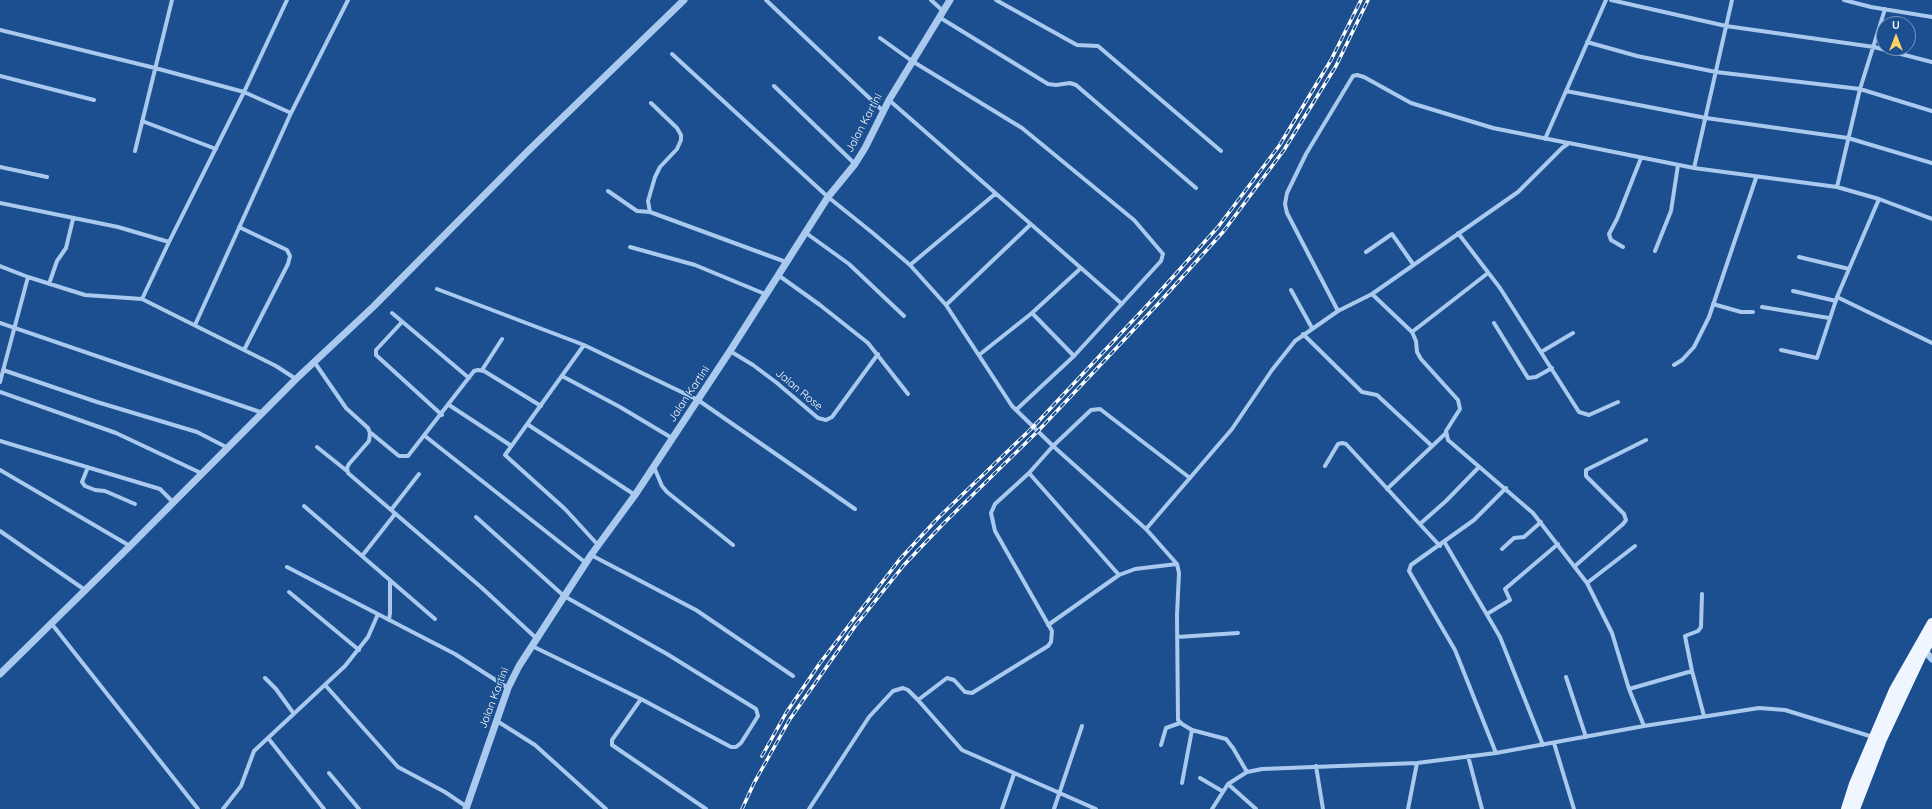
<!DOCTYPE html>
<style>
body{margin:0}
#map{position:relative;width:1932px;height:809px;overflow:hidden;background:#1b4f8f;font-family:Quicksand,sans-serif}
canvas{display:block}
.north{position:absolute;left:1876px;top:16px;width:40px;height:40px;box-sizing:border-box;background:#1b4f8f;border:1px solid #7695bc;border-radius:50%;rotate:0deg;font-size:11px;font-weight:700;line-height:16px;text-align:center;color:#fff}
.north::after{content:'';display:block;margin:auto;width:14px;height:18px;background:#ffd166;clip-path:polygon(50% 0,100% 100%,50% 72%,0 100%)}
</style>
<div id="map">
<canvas width="1932" height="809"></canvas>
<div class="north">U</div>
</div>
<script>
const ctx = document.querySelector('canvas').getContext('2d');
ctx.lineJoin = 'round';
function toPath(rows) {
  const path = new Path2D();
  for (const r of rows) {
    path.moveTo(r[0], r[1]);
    for (let i = 2; i < r.length; i += 2) path.lineTo(r[i], r[i + 1]);
  }
  return path;
}
function trace(path, color, width, dash) {
  ctx.strokeStyle = color;
  ctx.lineWidth = width;
  ctx.lineCap = dash ? 'butt' : 'round';
  ctx.setLineDash(dash || []);
  ctx.stroke(path);
}
function label(font, color, halo, rows, align = 'center') {
  ctx.font = font + ' Quicksand,sans-serif';
  ctx.lineWidth = 3;
  ctx.setLineDash([]);
  ctx.textBaseline = 'middle';
  ctx.strokeStyle = halo;
  ctx.fillStyle = color;
  for (const [text, x, y, turn = 0] of rows) {
    ctx.save();
    ctx.translate(x, y);
    ctx.rotate((+turn || 0) * Math.PI / 180);
    ctx.textAlign = isNaN(turn) ? turn : align;
    if (halo) ctx.strokeText(text, 0, 0);
    ctx.fillText(text, 0, 0);
    ctx.restore();
  }
}
const minor = toPath([
 [766,0,883,111],
 [931,0,943,11],
 [996,0,1077,45,1098,46,1221,151],
 [1611,0,1726,26,1874,47,1932,62],
 [1844,0,1871,7,1932,17],
 [939,17,1048,84,1056,85,1070,83,1076,85,1196,188],
 [0,30,155,68,244,92,291,113],
 [880,38,912,61,1022,128,1134,220,1163,254,1161,261,1074,356,1016,410],
 [1587,42,1637,56,1716,72,1860,89,1932,111],
 [672,54,828,197,874,234,910,265,946,305,1012,406,1053,446,1146,529,1177,564,1179,573,1177,615,1178,720,1182,724,1192,730,1226,739,1233,748,1247,772],
 [0,76,94,100],
 [774,86,855,164],
 [1566,91,1706,118,1848,138,1932,163],
 [889,100,1081,268,1032,313,979,355],
 [651,103,677,128,681,135,681,140,677,149,660,167,655,177,648,201,650,212,786,262],
 [142,121,216,149],
 [1545,139,1606,0],
 [135,151,172,0],
 [0,167,47,177],
 [1694,168,1732,0],
 [1837,187,1860,89,1885,9],
 [608,191,637,211,650,212],
 [0,203,118,227,169,242],
 [239,227,287,250,290,256,288,264,244,350],
 [806,233,849,264,904,316],
 [1458,233,1500,288,1579,412,1589,415,1618,402],
 [630,247,695,265,765,294],
 [1623,247,1611,240,1609,234,1617,219,1641,158],
 [1655,251,1671,211,1678,165],
 [1366,252,1392,234,1413,264],
 [1799,257,1849,269],
 [910,265,995,194],
 [0,266,28,277,85,295,142,299,276,366,296,379],
 [1081,268,1122,304],
 [778,275,820,305,868,343,908,394],
 [49,284,57,261,66,248,73,219],
 [437,289,584,345,698,400,855,509],
 [1291,290,1312,328],
 [1793,291,1836,301],
 [1372,294,1412,332,1416,341,1417,352,1421,359,1458,400,1460,409,1446,431,1448,440,1533,513,1587,583,1612,633,1629,689,1644,726],
 [1837,297,1932,343],
 [142,299,169,242,244,92,287,0],
 [1713,304,1741,312,1753,312],
 [946,305,1030,225],
 [1762,307,1829,318],
 [1338,311,1287,213,1285,204,1287,193,1306,154,1353,76,1357,75,1364,77,1411,103,1493,128,1568,143],
 [392,313,469,378],
 [1032,313,1074,356],
 [402,322,376,350,376,355,442,415],
 [0,323,263,413],
 [1494,323,1528,378,1536,377,1552,368],
 [195,325,291,113,348,0],
 [1412,332,1488,273],
 [1303,334,1362,392,1377,395,1432,446],
 [584,345,505,455,565,509,598,545],
 [1781,350,1817,358,1837,297,1879,199],
 [730,351,753,365,777,383,818,418,826,420,832,417,878,354],
 [1541,352,1573,333],
 [315,363,346,408,368,428,370,433,369,441,349,464,347,468,348,473,482,588,536,638],
 [1674,365,1682,360,1694,347,1709,317,1756,178],
 [3,370,97,402,197,432,228,448],
 [482,370,502,339],
 [562,376,620,407,672,438],
 [0,382,28,277],
 [0,392,116,433,203,474],
 [449,405,510,445],
 [527,424,635,495],
 [371,433,399,456,408,456,474,371,478,370,484,371,541,406],
 [425,436,586,563],
 [0,441,160,489,174,503],
 [317,447,347,471],
 [1325,466,1338,444,1342,443,1346,444,1440,546],
 [88,467,82,482,85,486,95,490,105,491,135,504],
 [654,467,662,486,667,492,733,545],
 [0,470,130,546],
 [1029,473,1119,575],
 [1387,489,1446,433],
 [304,506,435,619],
 [391,510,419,474],
 [476,517,564,596,667,654,756,709,758,716,741,743,736,747,731,747,641,699,532,646],
 [1421,523,1446,501,1479,467],
 [1146,529,1232,429,1272,370,1295,341,1338,311,1372,294,1518,192,1562,148,1569,143,1694,168,1837,187,1879,199,1932,219],
 [0,531,85,590],
 [1445,543,1500,637,1543,745],
 [1502,549,1514,538,1524,537,1541,522],
 [591,555,696,610,793,676],
 [362,556,395,514],
 [1575,566,1623,524,1626,520,1624,514,1586,476,1586,470,1646,440],
 [287,567,455,654,508,688],
 [1587,583,1635,546],
 [289,592,359,650],
 [1702,594,1701,627,1698,631,1685,636,1692,671,1704,716],
 [1487,614,1510,600,1505,589,1558,544],
 [389,620,390,613,390,580],
 [51,623,198,809],
 [1048,625,1119,575,1135,569,1177,564],
 [1177,637,1238,633],
 [1566,677,1586,737],
 [265,678,276,689,294,714],
 [326,686,398,767,445,792,467,807],
 [1629,689,1692,671],
 [641,699,612,740,612,745,706,809],
 [918,700,947,678,954,680,965,692,972,693,1048,646,1051,642,1052,631,995,531,991,513,995,504,1029,473,1053,446,1091,410,1100,409,1190,478],
 [497,721,535,745,606,809],
 [268,738,324,809],
 [1554,743,1574,809],
 [1161,745,1166,728,1180,723],
 [1496,753,1455,650,1409,571,1411,565,1474,520,1506,488],
 [1468,756,1482,809],
 [1316,766,1323,809],
 [329,773,359,809],
 [1200,778,1222,791],
 [1182,783,1192,730],
 [1228,784,1256,809],
 [223,809,241,786,254,751,345,666,368,637,378,614],
 [809,809,869,717,893,691,903,688,908,690,918,700,962,750,1096,809],
 [1002,809,1014,774],
 [1054,809,1082,726],
 [1212,809,1228,784,1247,772,1262,769,1417,763,1496,753,1644,726,1759,708,1785,710,1873,737],
 [1408,809,1417,763]
]);
const tertiary = toPath([
 [1924,650,1932,659],
 [0,674,130,546,296,379,373,307,529,150,684,0],
 [466,809,508,688,519,666,591,555,635,495,730,351,828,197,855,164,865,148,889,100,950,0]
]);
const primary = toPath([
 [1846,809,1854,784,1894,690,1932,623],
 [1855,809,1882,739,1922,654,1932,638]
]);
const rail = toPath([
 [762,756,786,713,820,663,900,559,938,518,1033,427,1153,299,1218,227,1279,146,1331,60,1361,0],
 [742,809,754,783,790,719,856,625,904,565,944,523,1038,431,1157,305,1223,232,1284,150,1336,66,1368,0]
]);
const streetNames = [
 ["Jalan Kartini",864,123,-62],
 ["Jalan Rose",799,390,40],
 ["Jalan Kartini",689,394,-56],
 ["Jalan Kartini",494,698,-69]
];
trace(minor, '#a9c9ee', 4);
trace(tertiary, '#a9c9ee', 7);
trace(primary, '#f0f6ff', 10);
trace(rail, '#fff', 3.5);
trace(rail, '#1b4f8f', 2, [6]);
label('11px', '#fff', '#1b4f8f', streetNames);
</script>
